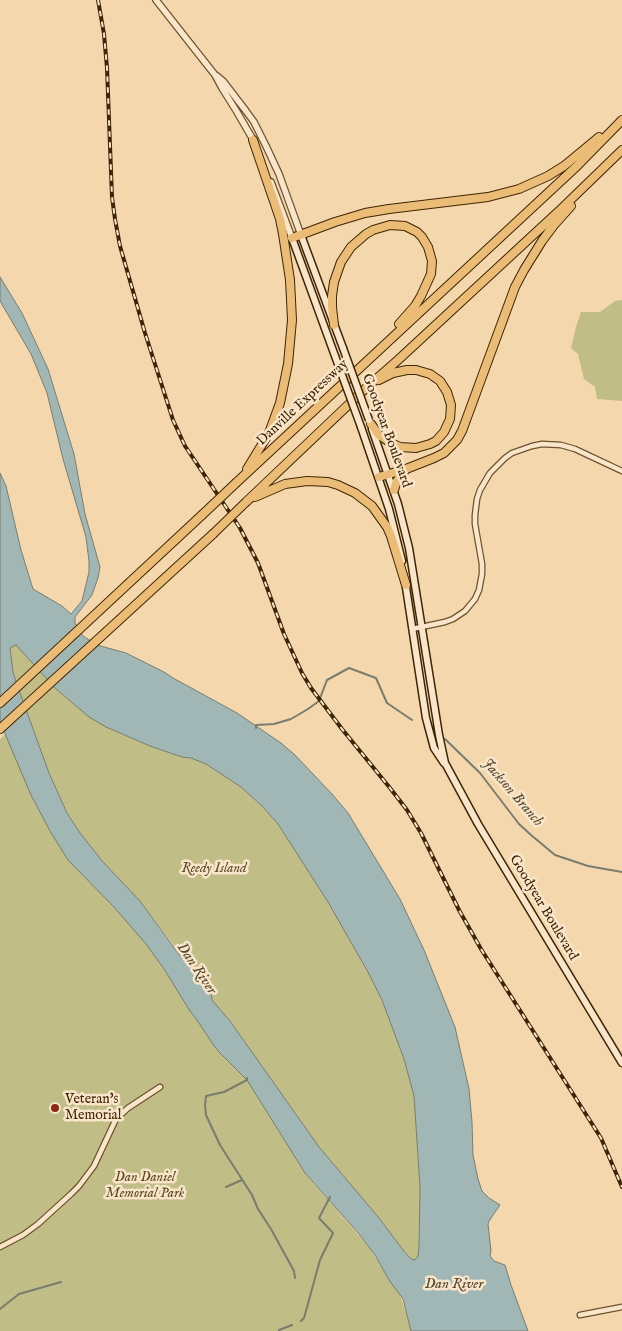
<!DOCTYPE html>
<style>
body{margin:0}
canvas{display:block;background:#f4d7ad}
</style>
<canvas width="622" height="1331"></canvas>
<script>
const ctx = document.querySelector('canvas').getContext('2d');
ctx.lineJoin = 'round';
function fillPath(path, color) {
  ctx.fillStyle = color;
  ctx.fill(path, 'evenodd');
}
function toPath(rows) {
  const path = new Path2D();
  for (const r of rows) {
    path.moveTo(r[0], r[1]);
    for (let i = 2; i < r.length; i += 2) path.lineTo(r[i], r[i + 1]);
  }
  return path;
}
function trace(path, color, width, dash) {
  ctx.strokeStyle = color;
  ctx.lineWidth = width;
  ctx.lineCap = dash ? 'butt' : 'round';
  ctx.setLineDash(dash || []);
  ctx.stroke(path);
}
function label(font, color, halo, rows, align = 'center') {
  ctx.font = font + ' "IM FELL English",serif';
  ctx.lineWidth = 5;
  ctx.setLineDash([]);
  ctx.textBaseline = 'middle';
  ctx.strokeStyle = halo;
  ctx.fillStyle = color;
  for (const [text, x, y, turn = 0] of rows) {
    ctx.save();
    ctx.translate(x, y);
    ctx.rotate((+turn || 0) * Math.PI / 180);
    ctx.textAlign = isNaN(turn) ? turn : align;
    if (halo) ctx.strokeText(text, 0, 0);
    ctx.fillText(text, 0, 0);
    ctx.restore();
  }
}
const green = toPath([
 [622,300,622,401,597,399,595,387,584,379,578,354,571,348,576,327,581,312,600,312,615,301],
 [16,645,55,688,106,727,150,746,182,757,191,758,206,764,241,787,261,805,278,824,328,902,368,972,382,1000,404,1059,414,1096,420,1186,419,1247,418,1256,415,1260,411,1259,403,1250,379,1218,319,1147,230,1021,212,1000,211,994,140,901,103,862,80,833,67,812,49,774,16,682,13,672,10,648],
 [8,732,140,932,247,1078,307,1176,368,1246,400,1295,412,1331,0,1331,0,739]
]);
const water = toPath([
 [0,277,22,313,48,369,74,454,85,514,100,567,98,578,92,595,75,617,75,623,83,636,97,645,126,653,164,672,173,678,237,713,281,743,295,755,332,794,348,813,400,899,424,950,455,1027,469,1089,472,1122,473,1155,478,1179,482,1191,489,1198,500,1205,489,1221,488,1224,491,1251,490,1256,494,1261,505,1265,511,1285,528,1331,411,1331,403,1299,389,1280,375,1255,359,1234,305,1173,247,1080,218,1051,212,1043,199,1023,190,1011,164,969,146,944,113,906,68,860,50,831,31,795,0,722,0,473,6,486,21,550,33,589,62,606,71,614,82,601,89,572,89,561,86,537,63,459,47,393,31,354,0,301,0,277],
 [16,645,55,688,89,717,106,727,150,746,182,757,191,758,206,764,241,787,261,805,278,824,328,902,368,972,382,1000,404,1059,414,1096,420,1186,419,1247,418,1256,415,1260,411,1259,403,1250,379,1218,319,1147,230,1021,212,1000,211,994,208,988,178,953,140,901,103,862,80,833,67,813,49,773,16,682,13,672,10,648,16,645]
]);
const stream = toPath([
 [256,728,256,725,274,724,291,719,308,709,319,701,327,680,349,668,376,678,387,703,412,720],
 [445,739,480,773,519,824,531,835,555,855,588,866,622,872],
 [247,1078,247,1080,224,1092,206,1096,205,1105,206,1115,220,1145,252,1195,258,1209,271,1229,294,1271,295,1278],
 [226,1187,242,1180],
 [0,1309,19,1294,61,1282],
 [301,1321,304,1318,320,1260,333,1233,319,1218,330,1197],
 [279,1330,292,1325]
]);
const minor = toPath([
 [412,629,445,622,453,619,465,611,475,599,479,590,482,574,482,564,475,524,475,515,477,499,480,490,490,473,505,458,512,453,532,446,542,444,561,445,575,449,622,471],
 [0,1247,23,1235,38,1224,71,1194,79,1186,94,1166,116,1119,128,1108,160,1087],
 [580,1315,622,1307]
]);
const tertiary = toPath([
 [156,0,215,75,222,88,237,112,255,143],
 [217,76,223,81,246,111,254,122,266,146,279,174,301,235],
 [271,182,292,238]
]);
const secondary = toPath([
 [301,235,343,348],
 [292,238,335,356],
 [361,427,389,509,402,561],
 [372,429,398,504,409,548,439,735,445,763,478,824,622,1063],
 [405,581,426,718,434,748,444,763]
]);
const motorway = toPath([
 [292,238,335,222,365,213,389,209,488,197,519,189,548,176,564,166,599,137],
 [334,325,332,307,332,296,334,282,341,262,351,247,366,234,373,230,390,225,405,226,417,232,422,237,428,247,432,261,431,274,421,296,415,306,399,324],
 [371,424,379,435,391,443,400,447,416,448,430,444,436,441,444,432,450,419,451,405,447,392,440,381,430,374,416,370,407,370,393,373,379,380],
 [247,469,269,433,280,403,288,364,292,320,290,280,283,234,280,219,253,140],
 [379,477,406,469,434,458,444,453,457,440,462,431,515,287,524,270,542,241,554,225,571,206],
 [237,482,577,166,622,120],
 [394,490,397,481,406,469],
 [255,497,285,484,307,481,328,482,338,485,355,493,372,506,387,527,391,536,406,585],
 [246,502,366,388,398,360,558,212,622,150],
 [0,703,202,515],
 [0,729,213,534]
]);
const rail = toPath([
 [98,0,104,34,107,68,112,197,115,219,120,246,145,333,173,420,185,446,240,528,258,563,284,634,302,673,311,688,342,729,390,788,407,810,421,833,459,910,481,949,601,1138,622,1187]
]);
const secondaryBridge = toPath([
 [343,348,369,420],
 [335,356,361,427]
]);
const motorwayBridge = toPath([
 [202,515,237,482],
 [213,534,246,502]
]);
const markers = [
 [55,1108,5,"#8f2418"]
];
const streetNames = [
 ["Danville Expressway",303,403,-43],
 ["Goodyear Boulevard",386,431,70],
 ["Goodyear Boulevard",543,908,59]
];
const parkNames = [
 ["Reedy Island",214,869],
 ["Dan Daniel",145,1178],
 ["Memorial Park",145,1194]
];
const poiNames = [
 ["Veteran's",65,1100],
 ["Memorial",65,1116]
];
const waterNames = [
 ["Jackson Branch",512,793,49],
 ["Dan River",196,969,56],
 ["Dan River",454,1285]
];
fillPath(green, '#c0bd86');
fillPath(water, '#a1b7b6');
trace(water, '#797d6f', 1);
trace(stream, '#797d6f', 2);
trace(minor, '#6c522e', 7);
trace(tertiary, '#6c522e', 8);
trace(secondary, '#3e2504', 9);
trace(motorway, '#3e2504', 10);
trace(minor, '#f8e5ca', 4.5);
trace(tertiary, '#f8e5ca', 5.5);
trace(secondary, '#f8e5ca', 6);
trace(motorway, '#eabc76', 8);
trace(rail, '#3e2504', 4);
trace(rail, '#f8e5ca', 2, [5.5]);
trace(secondaryBridge, '#3e2504', 9, []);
trace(motorwayBridge, '#3e2504', 10, []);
trace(secondaryBridge, '#f8e5ca', 6);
trace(motorwayBridge, '#eabc76', 8);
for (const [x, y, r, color] of markers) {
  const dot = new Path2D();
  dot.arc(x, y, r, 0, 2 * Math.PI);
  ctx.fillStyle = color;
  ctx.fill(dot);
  trace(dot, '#f8e5ca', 2);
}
label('14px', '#3e2504', '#f8e5ca', streetNames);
label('italic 14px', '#5e4b24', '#f8e5ca', parkNames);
label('14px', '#3e2504', '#f8e5ca', poiNames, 'left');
label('italic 15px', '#574a30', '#f8e5ca', waterNames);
</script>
